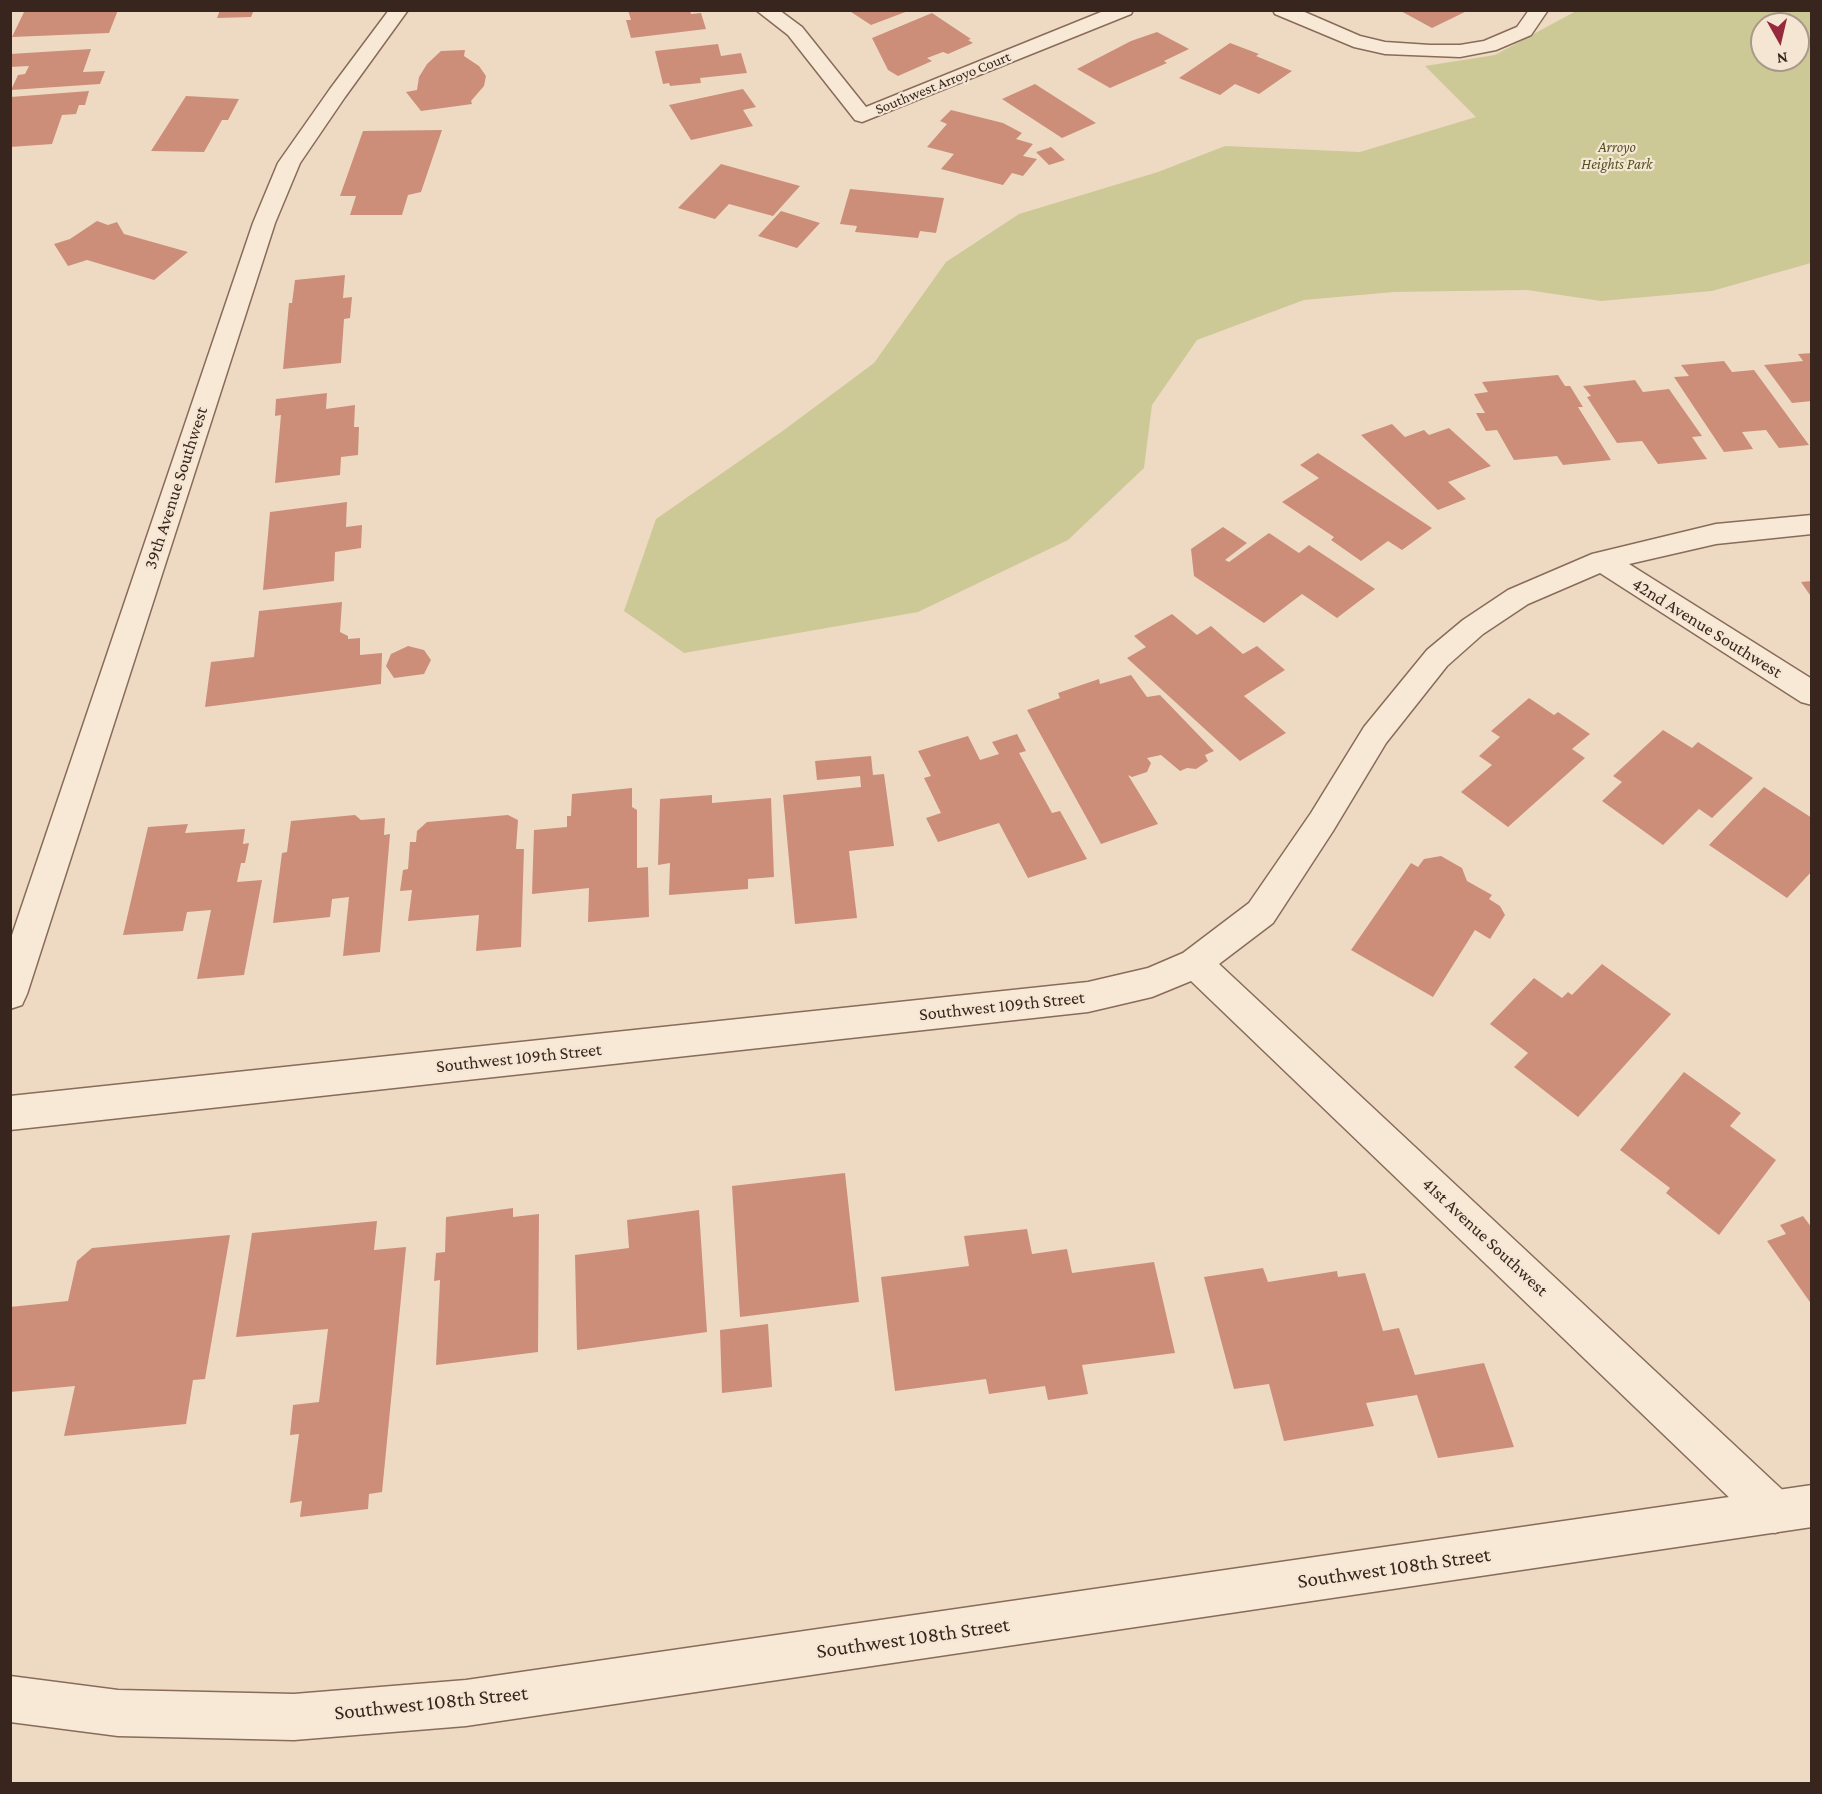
<!DOCTYPE html>
<style>
body{margin:0}
#map{position:relative;width:1822px;height:1794px;overflow:hidden;background:#eedac3;font-family:"Crimson Pro",serif}
canvas{display:block}
.frame{position:absolute;inset:0;border:12px solid #38261e;pointer-events:none}
.north{position:absolute;left:1750px;top:12px;width:60px;height:60px;box-sizing:border-box;background:#f5e6d3;border:2px solid #a9998b;border-radius:50%;rotate:172deg;font-size:16px;font-weight:700;line-height:24px;text-align:center;color:#38261e}
.north::after{content:'';display:block;margin:auto;width:21px;height:27px;background:#962a3c;clip-path:polygon(50% 0,100% 100%,50% 72%,0 100%)}
</style>
<div id="map">
<canvas width="1822" height="1794"></canvas>
<div class="frame"></div>
<div class="north">N</div>
</div>
<script>
const ctx = document.querySelector('canvas').getContext('2d');
ctx.lineJoin = 'round';
function fillPath(path, color) {
  ctx.fillStyle = color;
  ctx.fill(path, 'evenodd');
}
function toPath(rows) {
  const path = new Path2D();
  for (const r of rows) {
    path.moveTo(r[0], r[1]);
    for (let i = 2; i < r.length; i += 2) path.lineTo(r[i], r[i + 1]);
  }
  return path;
}
function trace(path, color, width, dash) {
  ctx.strokeStyle = color;
  ctx.lineWidth = width;
  ctx.lineCap = dash ? 'butt' : 'round';
  ctx.setLineDash(dash || []);
  ctx.stroke(path);
}
function label(font, color, halo, rows, align = 'center') {
  ctx.font = font + ' "Crimson Pro",serif';
  ctx.lineWidth = 4.5;
  ctx.setLineDash([]);
  ctx.textBaseline = 'middle';
  ctx.strokeStyle = halo;
  ctx.fillStyle = color;
  for (const [text, x, y, turn = 0] of rows) {
    ctx.save();
    ctx.translate(x, y);
    ctx.rotate((+turn || 0) * Math.PI / 180);
    ctx.textAlign = isNaN(turn) ? turn : align;
    if (halo) ctx.strokeText(text, 0, 0);
    ctx.fillText(text, 0, 0);
    ctx.restore();
  }
}
const green = toPath([
 [1576,11,1811,11,1811,263,1712,291,1601,301,1527,290,1394,292,1304,300,1197,340,1152,405,1144,468,1068,540,918,612,684,653,624,611,656,519,784,430,874,363,946,262,1019,214,1158,172,1225,146,1360,152,1476,117,1425,66,1495,55],
 [1762,24,1798,24,1798,60,1762,60]
]);
const building = toPath([
 [46,10,118,10,109,33,12,37,24,12],
 [220,10,254,10,251,17,217,18],
 [628,10,690,10,691,14,701,13,706,29,631,38,626,20,631,20],
 [848,10,908,10,908,11,871,25],
 [1399,10,1469,10,1432,28],
 [932,13,971,39,968,40,973,43,948,54,943,52,927,58,932,61,898,76,888,70,872,38],
 [1157,32,1189,49,1164,61,1167,63,1110,88,1077,69,1131,41],
 [1230,43,1259,54,1256,56,1292,71,1259,94,1235,84,1220,95,1179,78],
 [718,44,721,56,741,53,747,73,700,78,701,83,670,86,669,83,663,84,655,51],
 [91,49,83,72,105,71,100,84,11,90,18,75,25,74,29,66,10,67,10,54],
 [465,50,464,56,479,66,486,76,484,86,471,101,472,104,421,111,406,92,417,90,419,77,427,64,441,51],
 [1035,84,1096,123,1062,138,1002,99],
 [743,89,756,107,743,110,753,126,691,140,669,105],
 [89,91,85,105,79,105,76,114,62,115,52,144,10,147,10,97],
 [186,96,239,99,228,120,222,120,204,152,151,151],
 [951,110,1003,123,1022,133,1016,139,1033,144,1023,156,1037,159,1023,176,1012,173,1003,185,941,169,954,154,927,147,947,124,940,121],
 [442,130,421,192,408,195,402,215,350,215,356,196,340,196,363,131],
 [1051,147,1065,160,1049,165,1036,152],
 [721,164,800,186,773,216,729,204,715,219,678,208],
 [850,189,944,198,936,233,920,231,918,238,855,232,857,226,840,224],
 [781,211,820,223,797,248,758,236],
 [97,221,108,225,117,222,124,234,188,252,154,280,87,260,68,266,54,244,70,239],
 [345,275,343,298,352,297,350,318,344,319,341,363,283,369,289,303,292,303,295,280],
 [1812,353,1812,401,1792,403,1764,365,1803,361,1798,354],
 [1724,361,1732,372,1754,370,1809,445,1779,448,1766,430,1742,432,1753,449,1724,452,1674,377,1689,376,1681,365],
 [1558,375,1565,386,1570,386,1583,407,1578,407,1611,460,1563,465,1557,456,1514,460,1497,430,1486,431,1476,413,1485,413,1474,394,1488,392,1482,382],
 [1635,380,1643,392,1669,389,1702,436,1692,437,1707,459,1658,464,1642,441,1617,443,1587,397,1591,396,1583,386],
 [327,393,326,409,355,405,354,427,359,427,358,455,341,457,340,475,275,483,281,415,275,416,276,399],
 [1392,424,1405,437,1424,430,1429,435,1449,428,1491,466,1448,482,1466,499,1438,510,1361,435],
 [1318,453,1432,528,1402,550,1388,541,1361,561,1331,540,1334,537,1282,502,1319,478,1300,465],
 [347,502,346,527,362,525,361,548,335,552,334,581,263,590,270,512],
 [1223,527,1247,543,1225,560,1229,562,1269,533,1299,553,1309,545,1375,589,1337,618,1302,594,1264,623,1194,576,1191,549],
 [1812,581,1812,598,1801,582],
 [342,602,340,632,348,636,348,639,360,638,360,655,382,653,381,684,205,707,211,662,254,657,259,611],
 [1172,614,1197,635,1211,626,1243,654,1257,646,1285,670,1244,696,1286,733,1240,761,1127,658,1146,647,1134,636],
 [408,646,424,650,431,660,424,674,394,678,386,666,391,654],
 [1131,675,1147,697,1160,695,1214,751,1205,755,1208,761,1196,769,1187,768,1180,771,1161,755,1147,758,1151,763,1147,772,1132,777,1128,775,1158,824,1101,844,1027,710,1060,698,1058,693,1099,679,1100,684],
 [1529,698,1554,715,1558,712,1590,734,1572,749,1585,758,1508,827,1461,792,1492,765,1479,756,1500,737,1491,731],
 [1663,730,1692,748,1698,742,1753,778,1712,818,1699,809,1663,845,1602,801,1622,782,1613,776],
 [1017,734,1026,751,1019,753,1052,813,1060,811,1087,859,1028,878,999,823,938,842,926,818,941,813,924,778,931,776,918,751,968,736,980,760,999,754,992,742],
 [871,756,873,775,884,774,894,846,849,851,857,918,795,924,783,795,861,787,860,776,817,780,815,761],
 [1764,787,1812,818,1812,871,1787,898,1709,845],
 [632,788,632,807,637,810,637,868,648,867,649,917,588,922,589,888,532,894,534,830,567,827,567,816,571,816,572,794],
 [712,795,712,803,771,798,774,877,748,879,748,889,669,895,670,863,658,865,660,799],
 [355,815,361,820,385,818,384,835,390,834,380,952,343,956,349,897,332,899,330,917,273,923,282,853,287,852,291,821],
 [508,815,518,820,516,849,524,849,521,947,476,951,479,915,408,921,412,890,400,891,403,870,408,869,410,842,416,842,417,831,427,822],
 [188,824,185,833,245,829,243,844,249,843,245,863,241,863,237,882,262,880,244,975,197,979,211,910,187,912,183,931,123,935,148,827],
 [1441,856,1462,868,1467,881,1492,895,1489,899,1500,906,1505,915,1490,939,1475,930,1433,997,1351,950,1411,863,1418,867,1424,859],
 [1602,964,1671,1014,1578,1117,1514,1067,1528,1053,1490,1024,1534,978,1562,998,1568,992,1572,995],
 [1684,1072,1741,1113,1730,1126,1776,1160,1719,1235,1666,1193,1670,1188,1620,1150],
 [845,1173,859,1302,740,1317,732,1186],
 [513,1208,513,1217,539,1214,538,1352,436,1365,440,1280,434,1281,436,1253,445,1252,446,1217],
 [699,1210,707,1332,577,1350,575,1255,629,1248,627,1220],
 [1803,1216,1812,1228,1812,1305,1767,1241,1786,1234,1780,1225],
 [377,1221,374,1250,406,1247,382,1492,369,1494,368,1509,300,1517,302,1501,290,1503,299,1434,290,1435,293,1405,319,1402,328,1329,236,1337,252,1233],
 [1027,1229,1032,1254,1067,1249,1072,1273,1154,1262,1175,1353,1082,1365,1088,1394,1048,1400,1045,1386,989,1394,986,1379,895,1391,881,1277,969,1266,964,1236],
 [230,1235,205,1379,193,1380,186,1424,64,1436,75,1386,10,1392,10,1307,68,1301,77,1261,92,1248],
 [1263,1268,1268,1282,1337,1271,1338,1277,1365,1273,1383,1331,1399,1328,1415,1375,1484,1363,1514,1447,1438,1458,1417,1395,1366,1403,1374,1426,1284,1441,1269,1384,1234,1389,1204,1277],
 [768,1324,772,1387,722,1393,720,1330]
]);
const minor = toPath([
 [389,10,408,10,345,97,300,163,275,223,27,994,22,1005,10,1009,10,941,253,223,278,163,330,89,389,10],
 [756,10,779,10,802,27,866,107,1106,10,1133,10,1131,14,862,122,855,120,788,35,756,10],
 [1273,10,1300,10,1360,36,1385,42,1430,45,1460,45,1484,41,1517,27,1529,10,1548,10,1531,35,1496,50,1460,57,1385,54,1354,47,1275,14,1273,10],
 [1812,515,1812,534,1716,544,1629,564,1812,679,1812,705,1801,702,1600,573,1528,604,1483,634,1447,666,1386,743,1333,831,1273,923,1219,964,1790,1497,1796,1512,1790,1527,1775,1533,1760,1527,1191,981,1152,997,1088,1012,10,1130,10,1096,1088,982,1148,968,1183,953,1249,903,1311,813,1364,727,1427,650,1463,620,1508,590,1592,554,1716,524,1812,515]
]);
const tertiary = toPath([
 [1812,1485,1812,1527,466,1726,294,1740,118,1736,10,1722,10,1676,118,1690,294,1694,466,1680,1812,1485]
]);
const farStreetnames = [
 ["Southwest Arroyo Court",943,83,-22]
];
const farParknames = [
 ["Arroyo",1617,147],
 ["Heights Park",1617,164]
];
const streetNames = [
 ["39th Avenue Southwest",176,488,-72],
 ["42nd Avenue Southwest",1707,628,32],
 ["Southwest 109th Street",1002,1006,-6],
 ["Southwest 109th Street",519,1058,-6],
 ["41st Avenue Southwest",1485,1237,43]
];
const nearStreetnames = [
 ["Southwest 108th Street",1394,1568,-8],
 ["Southwest 108th Street",913,1638,-8],
 ["Southwest 108th Street",431,1703,-6]
];
fillPath(green, '#ccc997');
fillPath(building, '#cc8e79');
trace(minor, '#886b5a', 3);
trace(tertiary, '#886b5a', 3);
fillPath(minor, '#f8e9d6');
fillPath(tertiary, '#f8e9d6');
label('15px', '#38261e', '#f5e6d3', farStreetnames);
label('italic 15px', '#505425', '#f5e6d3', farParknames);
label('18px', '#38261e', '#f5e6d3', streetNames);
label('21px', '#38261e', '#f5e6d3', nearStreetnames);
</script>
